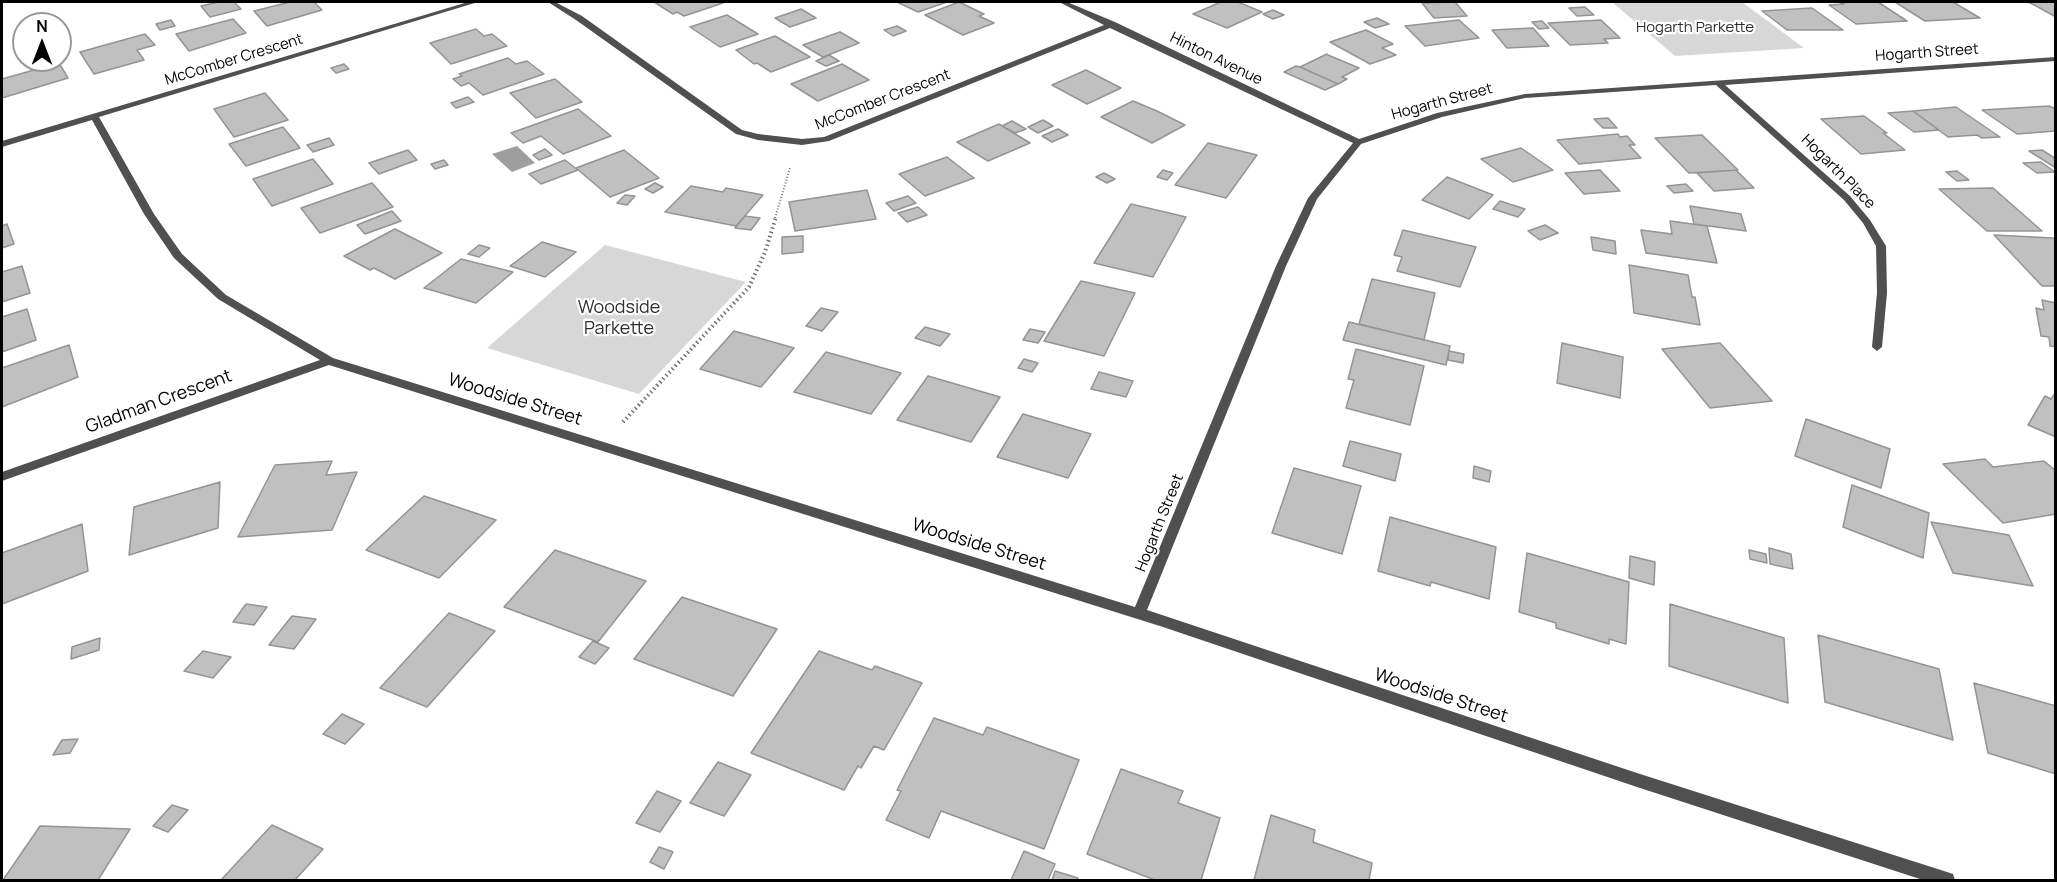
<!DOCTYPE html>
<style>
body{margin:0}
#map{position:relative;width:2057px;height:882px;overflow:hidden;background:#fff;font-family:Manrope,sans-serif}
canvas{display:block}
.frame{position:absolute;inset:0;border:3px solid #000;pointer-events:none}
.north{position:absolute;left:12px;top:12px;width:60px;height:60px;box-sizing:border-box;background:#fff;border:2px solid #999;border-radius:50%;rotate:0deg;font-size:16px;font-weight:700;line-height:24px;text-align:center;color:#000}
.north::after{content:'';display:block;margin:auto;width:21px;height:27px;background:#000;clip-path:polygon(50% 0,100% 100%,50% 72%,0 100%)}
</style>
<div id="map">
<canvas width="2057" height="882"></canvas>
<div class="frame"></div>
<div class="north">N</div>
</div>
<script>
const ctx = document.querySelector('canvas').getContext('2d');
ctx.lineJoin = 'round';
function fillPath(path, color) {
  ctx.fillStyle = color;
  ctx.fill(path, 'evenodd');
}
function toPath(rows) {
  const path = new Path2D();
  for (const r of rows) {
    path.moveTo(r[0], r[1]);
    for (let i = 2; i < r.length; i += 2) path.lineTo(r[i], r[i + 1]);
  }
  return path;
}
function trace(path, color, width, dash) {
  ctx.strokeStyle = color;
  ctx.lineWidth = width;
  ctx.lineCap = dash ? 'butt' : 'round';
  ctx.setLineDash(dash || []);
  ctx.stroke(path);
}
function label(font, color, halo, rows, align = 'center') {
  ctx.font = font + ' Manrope,sans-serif';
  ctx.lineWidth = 4.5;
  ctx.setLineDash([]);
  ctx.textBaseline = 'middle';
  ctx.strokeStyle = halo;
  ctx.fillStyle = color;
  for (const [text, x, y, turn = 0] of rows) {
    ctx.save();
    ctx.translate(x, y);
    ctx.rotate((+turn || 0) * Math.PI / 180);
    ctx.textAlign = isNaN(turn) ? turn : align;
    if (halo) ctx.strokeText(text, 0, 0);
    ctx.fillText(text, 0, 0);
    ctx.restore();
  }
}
const green = toPath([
 [1612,2,1742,2,1804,48,1675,56],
 [605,245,746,282,639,394,487,348]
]);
const water = toPath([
 [517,146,535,163,512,172,492,154]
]);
const building = toPath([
 [219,2,234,2,241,9,210,17,201,6,219,2],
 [290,2,314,2,322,10,267,26,254,11,290,2],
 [654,2,720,2,723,3,684,16,677,12,673,14,654,2],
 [897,2,947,2,918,12,897,2],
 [959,2,984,14,979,16,994,23,963,35,925,15,959,2],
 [1221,2,1238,2,1262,12,1227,28,1193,14,1221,2],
 [1455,2,1467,16,1434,18,1422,3,1455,2],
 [1839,2,1878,2,1907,21,1856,24,1829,5,1844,4,1839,2],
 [1895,2,1953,2,1980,18,1925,21,1895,2],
 [2028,2,2056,2,2056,17,2038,7,2028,2],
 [1585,7,1594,15,1577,16,1569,8,1585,7],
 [1812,8,1843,30,1787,30,1762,11,1812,8],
 [801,9,816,18,790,27,775,18,801,9],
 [1273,10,1284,15,1273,19,1263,14,1273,10],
 [727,15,758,34,720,47,690,27,727,15],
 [1377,18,1389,24,1375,28,1364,22,1377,18],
 [233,19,246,33,189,51,176,34,233,19],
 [171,20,175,26,160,30,156,24,171,20],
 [1459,20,1479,38,1425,46,1405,26,1459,20],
 [1601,20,1620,38,1604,39,1608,43,1570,45,1548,23,1601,20],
 [1542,21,1549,28,1539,29,1532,22,1542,21],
 [897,26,906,31,893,36,884,30,897,26],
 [1533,28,1549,46,1507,48,1492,30,1533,28],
 [476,29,484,36,492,34,507,46,451,64,430,43,476,29],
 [1366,30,1393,44,1382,48,1396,55,1370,64,1330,42,1366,30],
 [840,32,859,43,823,57,803,45,840,32],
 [145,34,155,45,137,50,144,60,94,74,80,52,145,34],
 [775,36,810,57,771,72,757,63,754,64,736,50,775,36],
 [24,37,24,53,23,54,14,40,24,37],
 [1327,54,1328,55,1359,68,1342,77,1347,79,1338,84,1300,67,1327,54],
 [829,55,839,61,826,66,816,61,829,55],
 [508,58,516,64,527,61,544,74,483,95,469,83,461,86,453,79,462,76,459,74,508,58],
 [59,63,68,78,2,98,2,79,59,63],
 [344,64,349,69,336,73,331,68,344,64],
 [842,64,869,80,818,101,791,84,842,64],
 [1296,66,1300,67,1338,84,1325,90,1284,72,1296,66],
 [1086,70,1121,88,1087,104,1052,85,1086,70],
 [555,79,582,102,536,118,510,93,555,79],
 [265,93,288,120,234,137,214,109,265,93],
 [468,97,474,102,456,108,451,103,468,97],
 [1133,101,1157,111,1185,125,1152,143,1101,117,1133,101],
 [2049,106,2056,109,2056,131,2017,134,1982,110,2049,106],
 [1956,107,2000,137,1982,138,1977,135,1948,137,1913,111,1956,107],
 [578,109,611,136,563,154,541,136,523,143,511,133,578,109],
 [1913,111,1939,130,1914,132,1888,113,1913,111],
 [1864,116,1887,133,1883,133,1905,150,1861,154,1821,119,1864,116],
 [1608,118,1617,128,1603,128,1594,119,1608,118],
 [1043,120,1053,126,1038,133,1028,127,1043,120],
 [1012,121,1026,129,1015,133,1002,126,1012,121],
 [999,124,1030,143,988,161,957,142,999,124],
 [283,127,300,148,246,166,229,144,283,127],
 [1058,129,1068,135,1052,142,1042,136,1058,129],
 [1618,134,1620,137,1627,136,1635,145,1629,145,1641,158,1579,164,1557,140,1618,134],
 [1702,135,1738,170,1689,173,1655,138,1702,135],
 [329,138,334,145,313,152,307,145,329,138],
 [1208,143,1257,155,1226,198,1175,185,1208,143],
 [1521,148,1553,170,1513,182,1481,159,1521,148],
 [545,149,552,155,539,160,533,155,545,149],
 [408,150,417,160,379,174,369,163,408,150],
 [624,150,659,178,610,197,576,168,624,150],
 [2042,150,2056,159,2056,168,2029,151,2042,150],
 [947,157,974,178,925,196,899,174,947,157],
 [313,159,333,184,272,206,253,179,313,159],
 [444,160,448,165,435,169,431,164,444,160],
 [565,160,578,170,541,184,529,174,565,160],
 [2041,162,2055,172,2037,173,2023,163,2041,162],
 [1163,170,1173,173,1167,180,1157,177,1163,170],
 [1600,170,1620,191,1584,194,1565,173,1600,170],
 [1736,170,1754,188,1714,191,1697,173,1736,170],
 [1957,171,1969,180,1957,181,1946,172,1957,171],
 [1104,173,1115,179,1107,183,1096,177,1104,173],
 [1447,177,1493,195,1469,219,1422,200,1447,177],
 [372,183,393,207,320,233,301,208,372,183],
 [655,183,663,187,653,193,645,189,655,183],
 [1686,184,1693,191,1674,193,1667,186,1686,184],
 [691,186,723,192,726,188,763,195,736,226,665,212,691,186],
 [1993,188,2042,231,1987,231,1939,189,1993,188],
 [867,190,876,219,795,231,789,202,867,190],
 [625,195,635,196,627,205,617,203,625,195],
 [908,196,916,203,894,211,886,203,908,196],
 [1500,201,1525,209,1518,217,1493,209,1500,201],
 [1131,204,1186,217,1153,277,1094,263,1131,204],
 [1690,206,1741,214,1746,231,1694,224,1690,206],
 [918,207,927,215,907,222,898,213,918,207],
 [392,211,401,221,365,234,357,225,392,211],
 [745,216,760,218,751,230,735,228,745,216],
 [1670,221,1707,226,1717,263,1646,253,1641,230,1672,234,1670,221],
 [7,224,14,244,2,248,2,226,7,224],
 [1545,225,1558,233,1540,240,1528,231,1545,225],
 [395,229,442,253,395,279,374,268,370,270,344,256,395,229],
 [1403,230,1476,247,1460,287,1397,271,1402,257,1394,255,1403,230],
 [1994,235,2053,238,2056,241,2056,286,2042,286,1994,235],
 [803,236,803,252,782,254,782,237,803,236],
 [1591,237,1615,241,1616,254,1593,250,1591,237],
 [542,242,576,252,545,277,510,266,542,242],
 [479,245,490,248,479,257,468,254,479,245],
 [461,259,513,272,476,303,424,288,461,259],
 [1629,265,1688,275,1692,297,1695,297,1700,325,1634,313,1629,265],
 [22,266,30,293,2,302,2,272,22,266],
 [1372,279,1435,293,1424,340,1359,324,1372,279],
 [1081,281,1135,293,1104,356,1044,341,1081,281],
 [2042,300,2056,303,2056,347,2050,346,2049,337,2041,336,2036,308,2044,310,2042,300],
 [821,308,838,312,822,331,806,326,821,308],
 [27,309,36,340,2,352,2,317,27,309],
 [1349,322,1450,346,1446,365,1343,340,1349,322],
 [925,327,950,334,940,346,915,338,925,327],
 [1030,329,1045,332,1038,343,1023,340,1030,329],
 [734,331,794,348,761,387,700,369,734,331],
 [1562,343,1623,357,1620,398,1557,383,1562,343],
 [1720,343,1772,401,1710,408,1662,349,1720,343],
 [69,345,78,377,2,407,2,368,69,345],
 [1356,349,1424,366,1410,425,1346,408,1354,380,1348,379,1356,349],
 [1449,351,1464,354,1463,363,1448,360,1449,351],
 [826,352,901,373,871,414,794,392,826,352],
 [1024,359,1038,363,1032,372,1018,368,1024,359],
 [1099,372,1133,381,1126,397,1091,389,1099,372],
 [928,376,1000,397,971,442,897,420,928,376],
 [2056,392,2056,437,2028,425,2045,396,2051,399,2056,392],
 [1023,414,1091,434,1068,478,997,457,1023,414],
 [1806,419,1890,449,1881,488,1795,456,1806,419],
 [1350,441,1401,454,1395,481,1343,466,1350,441],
 [1985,459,1993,467,2044,461,2056,471,2056,514,2003,523,1943,464,1985,459],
 [332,461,326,475,357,472,332,530,238,537,275,465,332,461],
 [1474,466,1491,471,1489,482,1473,478,1474,466],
 [1294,468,1361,486,1342,554,1272,533,1294,468],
 [220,482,218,528,129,555,134,507,220,482],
 [1852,485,1929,513,1923,558,1843,527,1852,485],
 [424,496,496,520,439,578,366,550,424,496],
 [1390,517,1496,547,1489,599,1431,582,1430,586,1378,571,1390,517],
 [1931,522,2009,535,2033,586,1953,573,1931,522],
 [82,524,88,571,2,604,2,553,82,524],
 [1769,548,1791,554,1793,569,1770,564,1769,548],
 [555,550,646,581,598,642,504,607,555,550],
 [1749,550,1766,554,1767,563,1750,559,1749,550],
 [1527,553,1629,582,1626,644,1609,639,1609,644,1556,628,1556,623,1519,612,1527,553],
 [1630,556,1655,562,1654,585,1629,578,1630,556],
 [682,597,777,629,733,696,634,659,682,597],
 [246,604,267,607,254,625,233,622,246,604],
 [1670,604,1784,638,1788,703,1669,666,1670,604],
 [449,613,495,631,427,707,380,688,449,613],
 [292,616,316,619,294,649,269,645,292,616],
 [1818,635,1939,669,1953,740,1825,702,1818,635],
 [100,638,99,650,71,659,72,647,100,638],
 [593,641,609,648,595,664,579,657,593,641],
 [203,651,231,657,213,678,184,671,203,651],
 [819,651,872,670,875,666,922,683,884,750,874,746,861,768,858,766,844,790,751,753,819,651],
 [1974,683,2056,706,2056,774,1988,753,1974,683],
 [342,714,364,724,345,744,323,734,342,714],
 [934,718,983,735,987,727,1079,760,1044,849,941,811,929,838,886,820,901,791,897,790,934,718],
 [78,739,70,753,53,755,62,740,78,739],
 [718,762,751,775,724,816,690,803,718,762],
 [1121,769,1183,791,1178,803,1220,818,1201,880,1155,880,1087,854,1121,769],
 [657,791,681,801,660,832,636,823,657,791],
 [172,805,188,810,168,832,153,826,172,805],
 [1271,815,1315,830,1313,842,1372,863,1369,880,1254,880,1271,815],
 [272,825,323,849,295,880,221,880,272,825],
 [40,826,130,829,98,880,3,880,40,826],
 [659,847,673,852,664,869,650,862,659,847],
 [1024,851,1055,864,1048,880,1011,880,1024,851],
 [1055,871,1078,878,1077,880,1052,880,1055,871]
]);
const pathFar1 = toPath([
 [775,218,790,168]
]);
const path = toPath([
 [623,422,749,287,765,252,776,217]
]);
const minor = toPath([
 [468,2,478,2,99,117,154,214,182,254,226,295,333,358,1135,607,1276,266,1308,198,1353,143,1110,28,829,141,802,145,758,140,736,134,576,20,548,2,555,2,582,16,742,130,758,134,802,139,824,137,1104,25,1059,2,1067,2,1115,22,1359,139,1437,113,1525,94,2056,57,2056,61,1725,85,1850,196,1870,220,1886,246,1887,293,1882,347,1877,351,1872,347,1877,293,1876,246,1863,223,1844,200,1716,85,1525,98,1442,117,1361,144,1317,199,1286,266,1147,610,1637,773,1947,872,1953,874,1955,880,1923,880,1637,787,1163,627,329,365,2,481,2,472,320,360,218,299,174,258,144,214,92,120,2,147,2,141,468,2]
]);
const farParknames = [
 ["Hogarth Parkette",1695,28]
];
const farStreetnames = [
 ["Hogarth Street",1927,53,-4],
 ["Hinton Avenue",1216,59,26],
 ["McComber Crescent",234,60,-17],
 ["McComber Crescent",883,100,-21],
 ["Hogarth Street",1442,102,-15],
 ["Hogarth Place",1838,172,45],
 ["Hogarth Street",1160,523,-68]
];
const parkNames = [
 ["Woodside",619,308],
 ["Parkette",619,329]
];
const streetNames = [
 ["Woodside Street",515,400,17],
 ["Gladman Crescent",159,402,-20],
 ["Woodside Street",979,545,17],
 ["Woodside Street",1441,696,18]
];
fillPath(green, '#d7d7d7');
fillPath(water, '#9e9e9e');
fillPath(building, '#c0c0c0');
trace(building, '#949494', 1.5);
trace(pathFar1, '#727272', 2, [1, 2]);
trace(path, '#727272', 4, [1.5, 3]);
fillPath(minor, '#505050');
label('15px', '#2e2e2e', '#fff', farParknames);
label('15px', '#000', '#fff', farStreetnames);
label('18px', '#2e2e2e', '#fff', parkNames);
label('18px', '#000', '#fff', streetNames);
</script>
